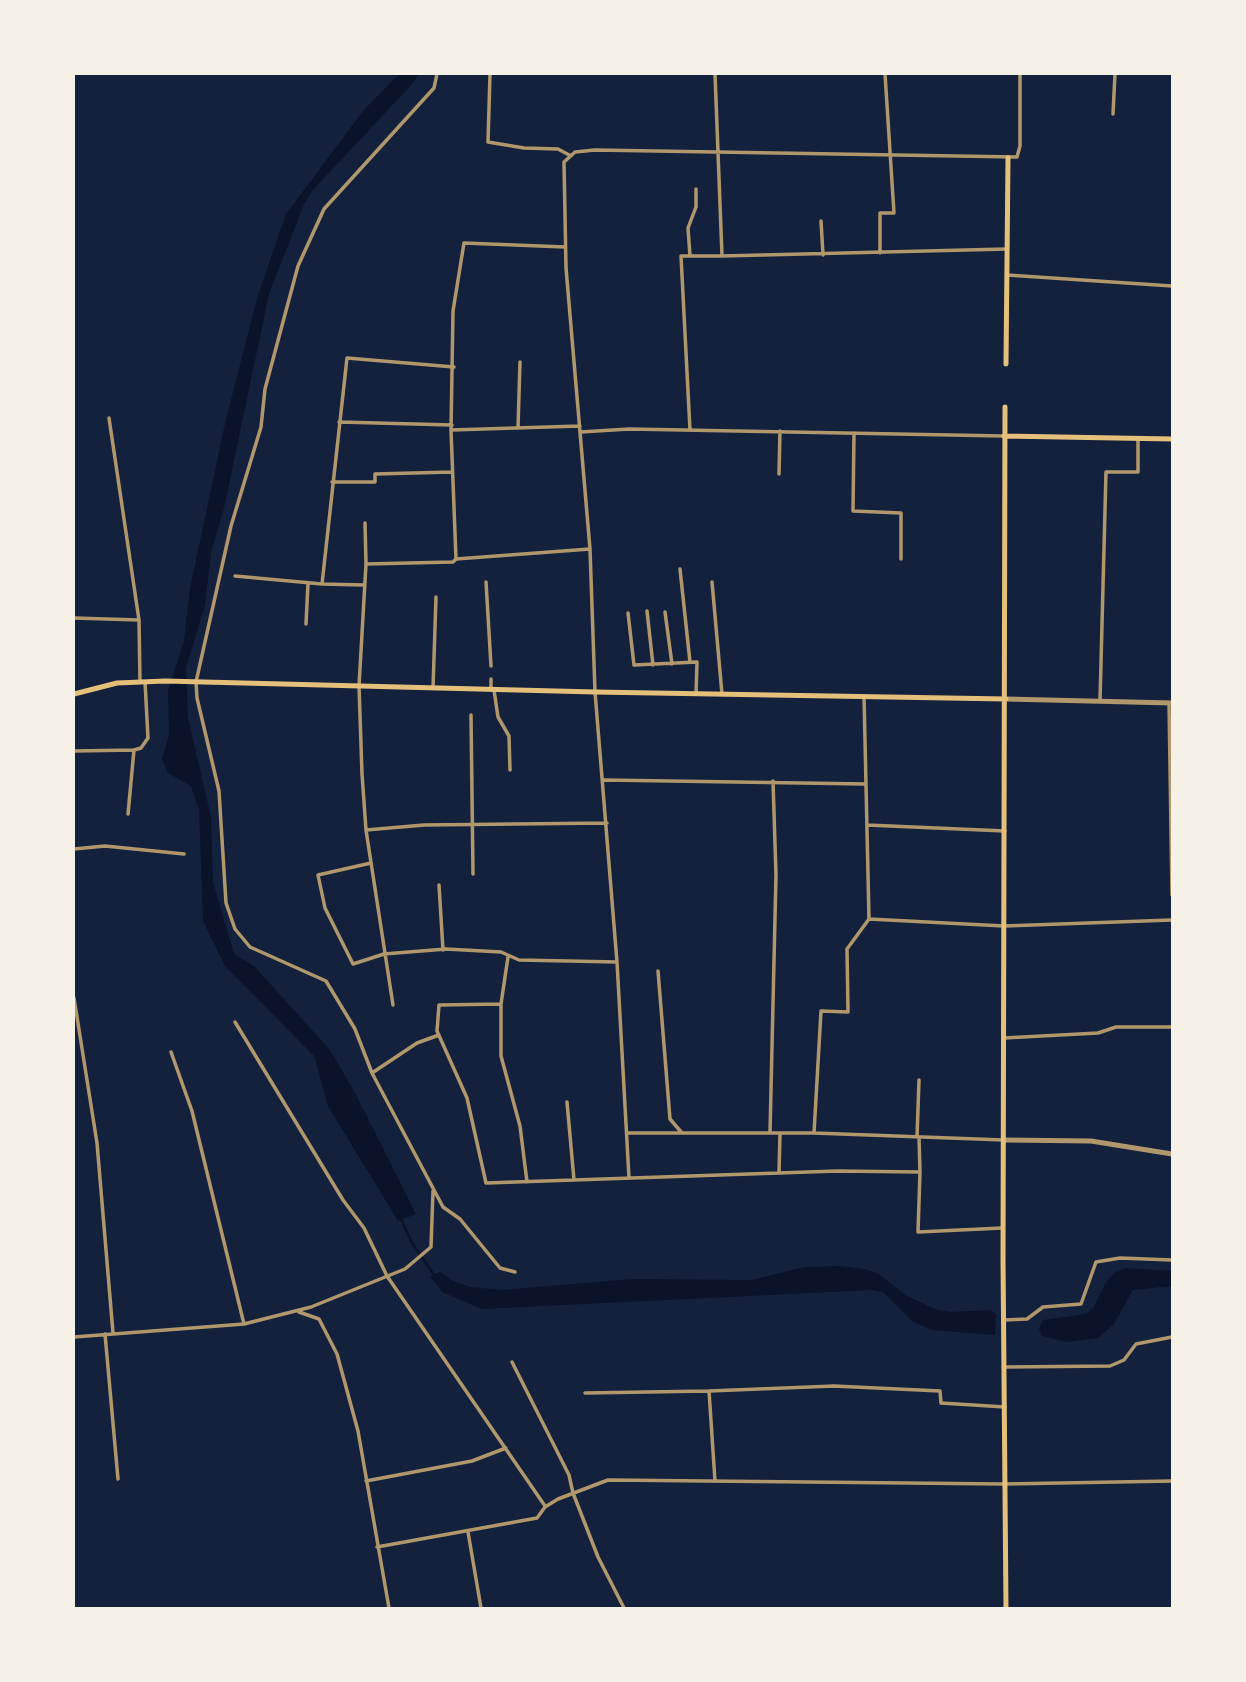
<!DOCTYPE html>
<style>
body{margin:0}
#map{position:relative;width:1246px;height:1682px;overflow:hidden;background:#14213d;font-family:Figtree,sans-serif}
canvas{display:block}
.frame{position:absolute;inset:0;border:75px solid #f6f1e7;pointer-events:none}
</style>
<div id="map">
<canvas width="1246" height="1682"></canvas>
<div class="frame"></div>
</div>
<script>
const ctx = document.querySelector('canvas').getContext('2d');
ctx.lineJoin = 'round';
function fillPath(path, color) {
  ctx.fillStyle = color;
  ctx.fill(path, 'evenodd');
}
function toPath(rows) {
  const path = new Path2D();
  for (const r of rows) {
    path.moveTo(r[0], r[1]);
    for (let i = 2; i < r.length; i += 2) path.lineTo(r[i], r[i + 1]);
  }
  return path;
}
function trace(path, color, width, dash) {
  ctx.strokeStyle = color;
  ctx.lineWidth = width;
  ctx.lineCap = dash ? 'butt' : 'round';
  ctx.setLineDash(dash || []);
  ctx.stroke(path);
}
const water = toPath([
 [399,74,418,74,414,82,312,191,304,204,269,294,224,508,211,552,205,605,186,668,188,718,211,817,213,882,234,954,254,966,330,1050,353,1089,416,1214,398,1221,328,1106,314,1056,225,966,203,921,199,810,191,786,168,773,162,759,169,735,168,691,184,641,190,588,226,419,258,295,286,214,363,111],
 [840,1266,865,1269,879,1274,905,1295,935,1309,950,1312,990,1310,996,1314,995,1335,932,1330,912,1321,883,1292,872,1290,482,1309,442,1292,430,1276,440,1272,453,1281,471,1287,501,1290,632,1279,752,1280,804,1267],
 [1126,1268,1172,1271,1172,1286,1133,1290,1114,1324,1098,1338,1067,1342,1042,1336,1039,1329,1043,1320,1086,1314,1094,1307,1106,1282,1114,1273]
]);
const stream = toPath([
 [400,1217,411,1241,436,1278]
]);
const minor = toPath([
 [437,74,434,88,324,209,298,266,265,389,261,427,231,526,196,682,197,698,219,791,226,903,235,929,250,947,326,981,355,1029,372,1073,443,1207,460,1219,500,1268,515,1272],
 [490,74,488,142,524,148,558,149,571,156],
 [715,74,722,256,1007,249],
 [1113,114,1115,74],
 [821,221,823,255],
 [880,253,880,213,894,213,885,74],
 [690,256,688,228,696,207,696,189],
 [1007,275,1172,286],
 [109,418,139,620,140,682],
 [339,422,452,425],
 [518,428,520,362],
 [451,430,580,426],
 [690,430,681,256,722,256],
 [581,432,629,429,1004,436],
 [854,433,853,511,901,513,901,559],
 [779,474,780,431],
 [332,482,375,482,375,474,452,472],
 [365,523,366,564],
 [456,559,590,549],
 [680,569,690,662],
 [235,576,322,584],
 [486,582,491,666],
 [712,582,722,694],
 [364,585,322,584,347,358,454,367],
 [647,611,653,665],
 [665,612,672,664],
 [628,613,634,665,697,662,696,694],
 [74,618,139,620],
 [306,624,308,583],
 [491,679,491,690],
 [433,688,436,597],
 [494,690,498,717,509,736,510,770],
 [1100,701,1106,472,1138,472,1138,438],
 [1169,703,1172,895],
 [471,715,473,874],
 [74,751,134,750],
 [604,780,866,784],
 [128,814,134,750,141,748,148,738,145,682],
 [867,825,1005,831],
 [366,830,424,825,607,823],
 [74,849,105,846,184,854],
 [371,863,318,875,325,908,353,964,384,954,446,949,501,952,519,960,617,962],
 [439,885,443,950],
 [869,919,1004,926,1172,920],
 [508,957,501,1004,439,1005,437,1031,467,1098,486,1183,837,1171,920,1172,919,1137],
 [658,971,670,1119,682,1133],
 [74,998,97,1143,113,1333],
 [393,1005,366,830,362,774,359,686,366,564,453,562,456,559,451,430,453,311,464,243,565,247],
 [501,1005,501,1056,520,1126,527,1182],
 [235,1022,343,1200,364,1228,387,1276,545,1506],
 [1004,1038,1098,1033,1116,1027,1172,1027],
 [171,1052,192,1111,244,1324],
 [372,1073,417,1043,439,1035],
 [567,1102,574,1180],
 [628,1133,814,1133,1004,1140],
 [770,1133,776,875,773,781],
 [814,1133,821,1011,848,1012,847,949,869,919,864,696],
 [917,1137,919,1080],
 [920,1172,918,1232,1002,1228],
 [779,1173,780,1133],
 [629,1178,617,962,595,692,590,549,566,268,564,162,575,152,595,150,1017,157,1020,146,1020,74],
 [299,1312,319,1319,337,1354,358,1431,389,1608],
 [1004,1320,1027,1319,1043,1307,1081,1304,1096,1262,1120,1258,1172,1260],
 [105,1334,118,1479],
 [74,1337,244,1324,311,1307,405,1269,431,1247,433,1191],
 [512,1362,569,1475,573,1493,598,1557,624,1608],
 [1005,1367,1110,1366,1124,1360,1136,1344,1172,1337],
 [585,1393,709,1391],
 [366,1481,472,1461,506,1448],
 [715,1481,709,1391,834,1386,940,1391,941,1403,1005,1407],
 [468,1532,481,1608],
 [377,1547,537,1518,545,1507,558,1499,608,1480,1005,1484,1172,1481]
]);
const tertiary = toPath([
 [1006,699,1172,703],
 [1004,1140,1091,1141,1172,1154]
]);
const secondary = toPath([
 [1006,364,1008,158],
 [1005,407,1003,1259,1006,1608],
 [1004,436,1172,439],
 [74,694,117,683,165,681,595,692,1006,699]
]);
fillPath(water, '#0b132b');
trace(stream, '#0b132b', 2.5);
trace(minor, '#b1986c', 3.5);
trace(tertiary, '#b1986c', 5);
trace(secondary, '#e5c07b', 5);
</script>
